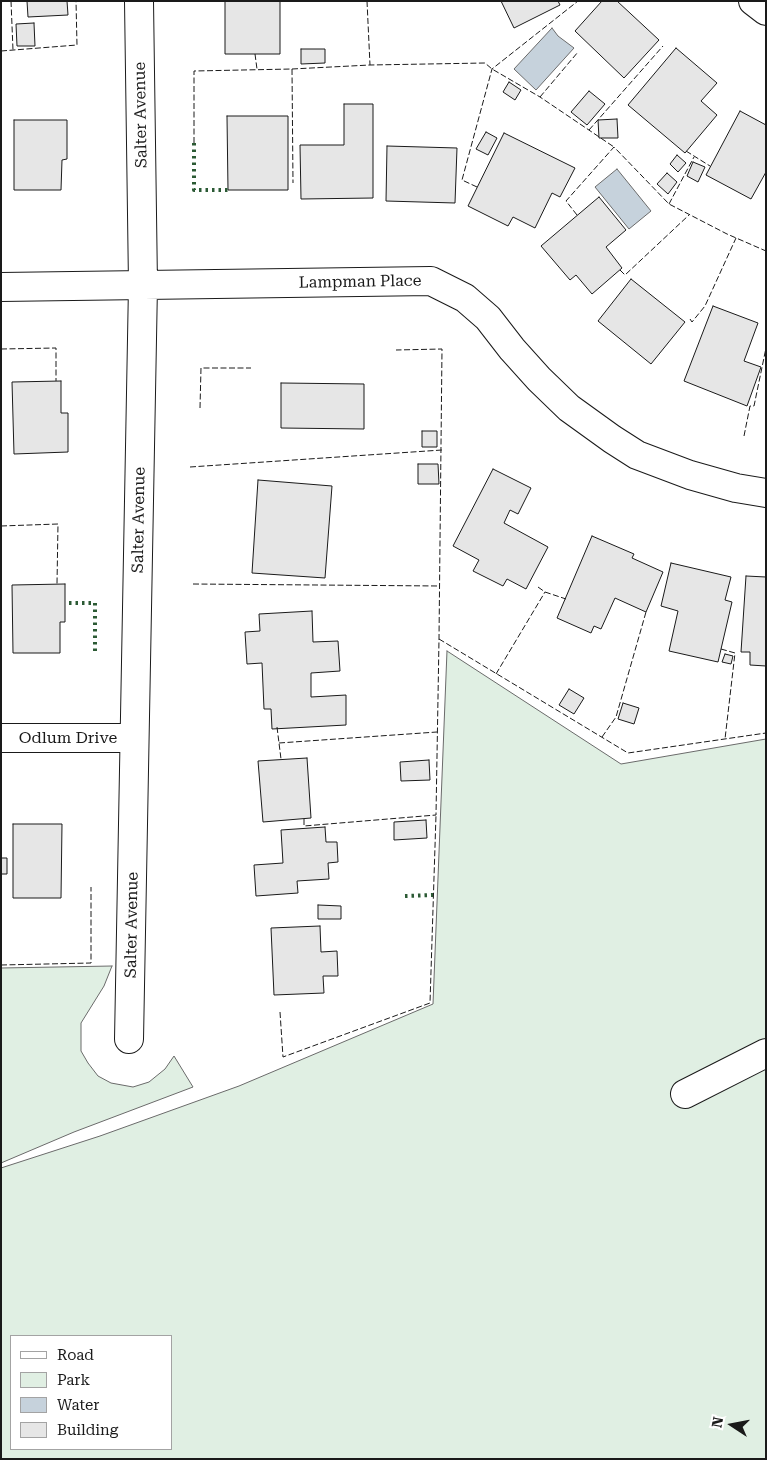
<!DOCTYPE html>
<style>
body{margin:0}
#map{position:relative;width:767px;height:1460px;overflow:hidden;background:#fff;font-family:"Roboto Serif",serif}
canvas{display:block}
.frame{position:absolute;inset:0;border:2px solid #1a1a1a;pointer-events:none}
.legend{position:absolute;left:10px;top:1335px;width:162px;height:115px;box-sizing:border-box;background:#fff;border:1px solid #a3a3a3;margin:0;padding:6px 9px;list-style:none;font-size:15px;color:#1a1a1a}
.legend li{display:flex;align-items:center;gap:10px;height:25px}
.legend b{width:25px;border:1px solid #a3a3a3}
.north{position:absolute;left:707px;top:1400px;width:50px;height:50px;-webkit-text-stroke:4px #fff;paint-order:stroke;rotate:281deg;font-size:14px;font-weight:700;line-height:20px;text-align:center;color:#1a1a1a}
.north::after{content:'';display:block;margin:auto;width:18px;height:22px;background:#1a1a1a;clip-path:polygon(50% 0,100% 100%,50% 72%,0 100%)}
</style>
<div id="map">
<canvas width="767" height="1460"></canvas>
<div class="frame"></div>
<ul class="legend">
<li><b style="height:6px;background:#fff"></b>Road</li>
<li><b style="height:14px;background:#e0efe3"></b>Park</li>
<li><b style="height:14px;background:#c6d2dc"></b>Water</li>
<li><b style="height:14px;background:#e6e6e6"></b>Building</li>
</ul>
<div class="north">N</div>
</div>
<script>
const ctx = document.querySelector('canvas').getContext('2d');
ctx.lineJoin = 'round';
function fillPath(path, color) {
  ctx.fillStyle = color;
  ctx.fill(path, 'evenodd');
}
function toPath(rows) {
  const path = new Path2D();
  for (const r of rows) {
    path.moveTo(r[0], r[1]);
    for (let i = 2; i < r.length; i += 2) path.lineTo(r[i], r[i + 1]);
  }
  return path;
}
function trace(path, color, width, dash) {
  ctx.strokeStyle = color;
  ctx.lineWidth = width;
  ctx.lineCap = dash ? 'butt' : 'round';
  ctx.setLineDash(dash || []);
  ctx.stroke(path);
}
function label(font, color, halo, rows, align = 'center') {
  ctx.font = font + ' "Roboto Serif",serif';
  ctx.lineWidth = 4;
  ctx.setLineDash([]);
  ctx.textBaseline = 'middle';
  ctx.strokeStyle = halo;
  ctx.fillStyle = color;
  for (const [text, x, y, turn = 0] of rows) {
    ctx.save();
    ctx.translate(x, y);
    ctx.rotate((+turn || 0) * Math.PI / 180);
    ctx.textAlign = isNaN(turn) ? turn : align;
    if (halo) ctx.strokeText(text, 0, 0);
    ctx.fillText(text, 0, 0);
    ctx.restore();
  }
}
const green = toPath([
 [447,651,621,764,766,739,766,1459,1,1459,1,1168,100,1136,239,1086,433,1004,447,651],
 [11,1336,171,1336,171,1449,11,1449,11,1336],
 [112,966,104,986,81,1023,81,1051,88,1063,98,1076,111,1083,133,1087,149,1082,165,1069,174,1056,193,1087,74,1132,1,1163,1,968,112,966]
]);
const water = toPath([
 [552,28,558,36,574,48,536,90,514,69,552,28],
 [617,169,651,211,629,229,595,187,617,169]
]);
const building = toPath([
 [27,1,67,1,68,15,28,17,27,1],
 [225,1,280,1,280,54,225,54,225,1],
 [501,1,558,1,560,5,514,28,501,1],
 [602,1,617,1,659,40,624,78,575,31,602,1],
 [34,23,35,46,17,46,16,24,34,23],
 [676,48,717,83,701,101,717,115,685,153,628,105,676,48],
 [301,49,325,49,325,63,301,64,301,49],
 [509,82,521,90,515,100,503,92,509,82],
 [589,91,605,104,587,125,571,112,589,91],
 [344,104,373,104,373,198,301,199,300,145,344,145,344,104],
 [740,111,766,125,766,172,751,199,706,175,740,111],
 [227,116,288,116,288,190,228,190,227,116],
 [617,119,618,138,599,138,598,120,617,119],
 [14,120,67,120,67,159,62,160,61,190,14,190,14,120],
 [486,132,497,138,488,155,476,149,486,132],
 [504,133,575,168,560,197,552,193,535,228,513,217,508,226,468,206,504,133],
 [387,146,457,148,455,203,386,201,387,146],
 [677,155,686,163,678,172,670,164,677,155],
 [693,162,705,167,698,182,687,176,693,162],
 [667,173,677,182,668,194,657,184,667,173],
 [599,197,626,230,606,247,622,268,592,294,576,275,570,280,541,246,599,197],
 [631,279,685,322,651,364,598,321,631,279],
 [713,306,758,323,744,361,761,367,747,406,684,381,713,306],
 [61,381,61,413,68,413,68,452,14,454,12,382,61,381],
 [281,383,364,384,364,429,281,428,281,383],
 [422,431,437,431,437,447,422,447,422,431],
 [418,464,438,464,439,484,418,484,418,464],
 [493,469,531,488,518,514,510,510,504,523,548,547,526,589,507,579,503,586,473,571,479,560,453,546,493,469],
 [258,480,332,486,325,578,252,573,258,480],
 [592,536,634,554,632,558,663,572,646,612,615,598,601,629,594,626,591,633,557,618,592,536],
 [671,563,731,577,725,600,732,602,718,662,669,651,678,611,661,606,671,563],
 [746,576,766,577,766,666,750,665,750,652,741,652,746,576],
 [65,584,65,622,60,622,60,653,13,653,12,585,65,584],
 [312,611,313,642,338,641,340,671,311,673,311,697,346,695,346,725,272,729,271,709,264,709,262,663,247,664,245,632,260,631,259,614,312,611],
 [725,654,733,656,731,664,722,662,725,654],
 [569,689,584,698,574,714,559,705,569,689],
 [623,703,639,708,634,724,618,719,623,703],
 [307,758,311,818,263,822,258,761,307,758],
 [429,760,430,780,401,781,400,762,429,760],
 [426,820,427,838,394,840,394,822,426,820],
 [13,824,62,824,61,898,13,898,13,824],
 [325,827,326,842,337,842,338,862,328,863,329,879,297,881,298,893,256,896,254,865,283,863,281,830,325,827],
 [1,858,7,858,7,874,1,874,1,858],
 [318,905,341,906,341,919,318,919,318,905],
 [320,926,321,952,337,951,338,976,323,976,324,993,274,995,271,928,320,926]
]);
const minor = toPath([
 [753,1,766,11],
 [1,287,431,281,465,298,488,318,512,349,539,379,569,408,612,439,637,455,690,475,736,488,766,493],
 [1,738,134,738],
 [129,1039,143,285,139,1],
 [685,1094,766,1053]
]);
const hedge = toPath([
 [194,143,194,190,228,190],
 [69,603,95,603,95,651],
 [405,896,433,895]
]);
const fence = toPath([
 [11,1,13,50],
 [367,1,370,65],
 [1,51,77,45,76,1],
 [255,54,257,69],
 [292,69,293,183],
 [540,97,578,52],
 [589,130,663,46],
 [194,143,194,71,292,69,370,65,485,63,492,69,540,97,614,147],
 [686,151,710,166],
 [477,187,462,180,492,69,578,1],
 [669,204,694,157],
 [577,215,566,201,614,147,669,204,727,234,766,251],
 [620,270,625,275,689,215],
 [690,319,692,322,705,306,736,238],
 [1,349,56,348,56,381],
 [200,408,201,368,251,368],
 [744,436,750,406,754,406,766,348],
 [190,467,442,450],
 [1,526,58,524,57,584],
 [193,584,440,586],
 [538,587,545,592,566,599],
 [439,639,628,753,766,733],
 [721,649,735,653,725,739],
 [496,674,545,592],
 [277,727,281,759],
 [602,737,616,717,646,612],
 [279,743,437,732],
 [304,819,304,826,436,815,439,639,442,349,396,350],
 [1,965,91,963,91,887],
 [280,1012,283,1057,430,1003,436,815]
]);
const streetNames = [
 ["Salter Avenue",141,115,-91],
 ["Lampman Place",360,282,-1],
 ["Salter Avenue",139,520,-89],
 ["Odlum Drive",68,738],
 ["Salter Avenue",132,925,-89]
];
fillPath(green, '#e0efe3');
trace(green, '#6a6a6a', 1);
fillPath(water, '#c6d2dc');
trace(water, '#6a6a6a', 1);
fillPath(building, '#e6e6e6');
trace(building, '#1a1a1a', 1);
trace(minor, '#1a1a1a', 30);
trace(minor, '#fff', 28);
trace(hedge, '#2b5a34', 4, [2.5, 4]);
trace(fence, '#1a1a1a', 1, [6, 2.5]);
label('16px', '#1a1a1a', '#fff', streetNames);
</script>
